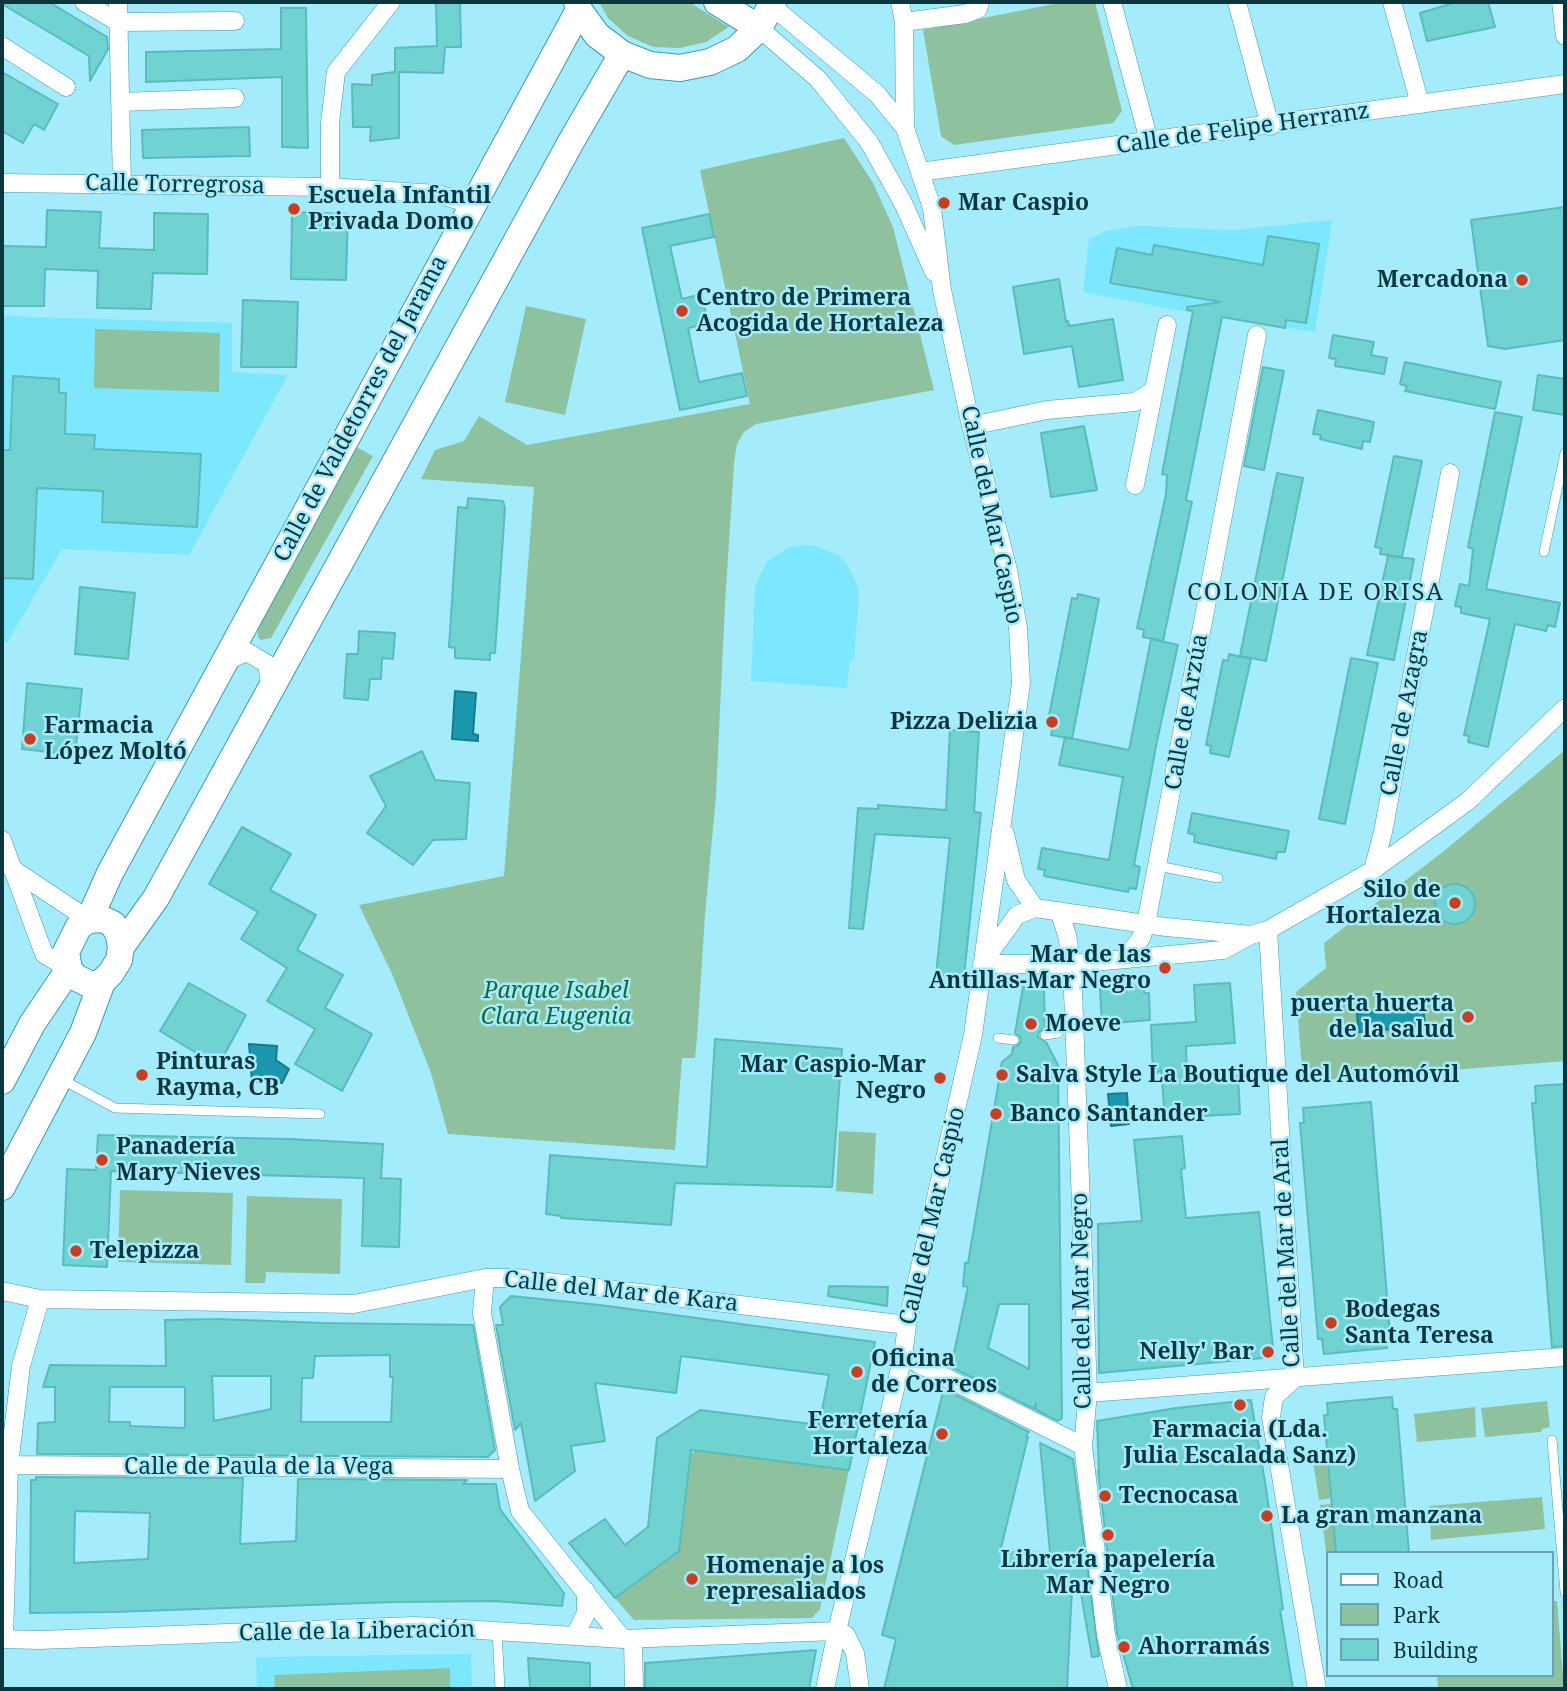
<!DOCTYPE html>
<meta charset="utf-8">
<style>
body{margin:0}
#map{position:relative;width:1567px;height:1691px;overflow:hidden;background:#a4ebfc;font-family:"Noto Serif",serif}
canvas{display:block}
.frame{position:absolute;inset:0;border:4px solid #0c363e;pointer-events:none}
.legend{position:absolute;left:1326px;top:1551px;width:228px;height:126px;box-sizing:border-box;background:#a4ebfc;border:2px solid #67a3b0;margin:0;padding:9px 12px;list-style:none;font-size:21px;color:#0c363e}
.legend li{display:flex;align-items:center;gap:14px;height:35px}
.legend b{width:35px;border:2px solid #67a3b0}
</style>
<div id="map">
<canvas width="1567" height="1691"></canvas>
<div class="frame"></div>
<ul class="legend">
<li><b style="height:9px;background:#fff"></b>Road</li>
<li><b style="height:19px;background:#8ec19d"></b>Park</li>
<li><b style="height:19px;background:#71d3d1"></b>Building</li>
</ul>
</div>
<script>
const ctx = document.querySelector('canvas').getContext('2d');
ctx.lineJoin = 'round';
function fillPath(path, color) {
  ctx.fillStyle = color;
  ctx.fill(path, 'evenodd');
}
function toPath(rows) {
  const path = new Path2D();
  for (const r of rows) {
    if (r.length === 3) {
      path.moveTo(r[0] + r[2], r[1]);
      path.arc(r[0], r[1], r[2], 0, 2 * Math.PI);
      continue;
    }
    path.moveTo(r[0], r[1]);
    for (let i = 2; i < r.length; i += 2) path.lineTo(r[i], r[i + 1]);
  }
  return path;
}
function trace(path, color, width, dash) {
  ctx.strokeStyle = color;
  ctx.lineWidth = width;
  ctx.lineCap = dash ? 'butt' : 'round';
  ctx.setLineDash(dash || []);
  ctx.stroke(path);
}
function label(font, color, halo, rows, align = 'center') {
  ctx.font = font + ' "Noto Serif",serif';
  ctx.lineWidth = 5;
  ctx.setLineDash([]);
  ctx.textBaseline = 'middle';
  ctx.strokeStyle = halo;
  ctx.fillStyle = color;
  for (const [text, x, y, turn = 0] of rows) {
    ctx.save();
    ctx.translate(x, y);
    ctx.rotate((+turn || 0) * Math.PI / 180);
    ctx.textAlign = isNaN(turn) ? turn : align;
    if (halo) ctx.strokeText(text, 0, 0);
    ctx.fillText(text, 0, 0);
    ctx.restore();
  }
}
const built = toPath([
 [1332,220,1315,332,1192,313,1083,292,1089,239,1106,231,1137,226,1232,230],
 [2,316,232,323,232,372,288,375,189,555,62,549,7,643,2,642],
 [801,545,816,546,838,555,847,564,856,582,859,593,854,659,850,660,847,688,751,681,755,589,758,579,767,561,788,548],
 [471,1654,472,1689,257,1689,256,1657]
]);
const green = toPath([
 [599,2,689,2,729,27,706,42,680,48,653,47,628,36,608,18],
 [1064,2,1095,2,1122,111,1113,123,954,145,941,136,923,30],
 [844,138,873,183,893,227,934,390,756,424,744,432,737,444,734,463,725,604,716,795,705,915,697,1038,695,1058,682,1058,675,1150,448,1134,431,1073,393,976,359,905,504,876,534,487,421,479,435,450,464,441,479,416,527,445,750,404,700,170],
 [526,306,586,319,565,415,505,402],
 [95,329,220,333,219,392,94,388],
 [356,447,373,456,271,638,261,640,258,637,258,630,263,615],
 [1565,750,1565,1061,1303,1082,1296,992,1326,968,1324,943,1444,851],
 [839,1131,876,1133,873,1194,836,1191],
 [120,1190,233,1193,231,1265,118,1262],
 [247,1196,342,1199,340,1274,266,1272,265,1283,245,1283],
 [1547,1401,1550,1427,1542,1429,1541,1432,1485,1437,1481,1408],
 [1475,1407,1476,1437,1417,1442,1414,1414],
 [1327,1448,1331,1498,1319,1500,1311,1448],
 [695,1451,849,1470,820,1609,812,1618,634,1620,615,1598,679,1551,691,1454],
 [1542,1497,1545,1529,1431,1540,1429,1506],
 [1332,1504,1336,1553,1327,1553,1327,1559,1320,1505],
 [1551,1601,1557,1601,1564,1689,1438,1689,1437,1675,1551,1675],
 [450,1668,450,1689,275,1689,274,1675]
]);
const water = toPath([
 [455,691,476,693,473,734,478,735,478,741,452,739,455,691],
 [1423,1008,1425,1026,1359,1032,1357,1014,1423,1008],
 [249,1044,277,1046,276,1060,289,1069,282,1083,252,1082,249,1044],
 [1127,1093,1129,1124,1111,1126,1108,1094,1127,1093]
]);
const building = toPath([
 [2,2,49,2,107,37,108,49,90,81,89,56,2,4,2,2],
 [436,2,460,2,461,47,445,47,443,73,399,72,399,138,370,141,371,127,353,127,352,84,372,85,372,75,395,72,395,48,437,46,436,2],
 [1457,2,1488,2,1495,27,1427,41,1420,13,1457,2],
 [281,8,306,8,308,148,282,147,282,77,146,82,146,52,281,49,281,8],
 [2,72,58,104,44,130,34,124,23,143,2,131,2,72],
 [249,127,250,156,143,158,142,130,249,127],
 [1565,207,1565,340,1505,349,1488,346,1471,220,1565,207],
 [47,210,101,212,99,248,154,250,154,213,208,214,207,274,153,273,151,309,97,308,98,271,45,269,44,306,2,306,2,246,46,247,47,210],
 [292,212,348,214,346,280,291,279,292,212],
 [709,214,714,237,670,246,682,299,702,294,708,324,688,328,699,382,742,373,747,396,680,410,642,228,709,214],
 [1268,236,1319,244,1306,323,1286,320,1285,328,1222,317,1186,500,1192,502,1163,641,1143,637,1144,630,1137,628,1166,494,1167,475,1162,474,1193,311,1187,310,1187,307,1221,302,1110,283,1117,248,1152,255,1154,245,1263,265,1268,236],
 [1059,279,1066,322,1068,321,1069,326,1113,319,1123,380,1079,387,1072,346,1024,354,1013,287,1059,279],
 [243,300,298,302,296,367,241,367,243,300],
 [1333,335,1374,342,1371,355,1387,358,1384,374,1335,366,1336,359,1329,358,1333,335],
 [1405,362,1501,382,1495,409,1405,391,1407,386,1400,384,1405,362],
 [1263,367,1284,371,1264,470,1244,466,1263,367],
 [1538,375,1565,379,1565,415,1533,410,1538,375],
 [13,376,59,379,59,393,66,393,65,434,95,435,94,449,201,454,197,527,102,522,103,491,37,488,33,579,2,578,2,450,10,450,13,376],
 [1318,410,1374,422,1370,442,1363,441,1362,449,1320,439,1321,435,1313,434,1318,410],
 [1495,412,1522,417,1486,589,1560,603,1555,627,1548,625,1546,631,1515,624,1488,747,1468,742,1469,736,1464,735,1490,619,1461,613,1461,607,1455,606,1460,584,1469,586,1473,549,1468,547,1495,412],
 [1084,426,1097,490,1051,497,1041,433,1084,426],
 [1394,456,1422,461,1402,557,1380,554,1381,548,1375,547,1394,456],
 [1277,473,1303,478,1266,661,1240,656,1277,473],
 [468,498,503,501,505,508,495,653,490,653,490,660,455,658,455,648,449,647,458,507,467,508,468,498],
 [1388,556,1414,559,1394,660,1367,655,1388,556],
 [80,587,135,593,128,659,75,654,80,587],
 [1078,594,1099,599,1072,739,1051,735,1053,727,1047,726,1072,598,1077,599,1078,594],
 [359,631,395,633,393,659,382,658,381,679,370,679,368,700,344,698,347,654,358,654,359,631],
 [1151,639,1178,645,1157,741,1134,865,1140,867,1136,889,1129,888,1128,892,1044,876,1045,870,1038,869,1042,848,1109,860,1123,777,1059,765,1065,737,1129,750,1151,639],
 [1229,654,1251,659,1229,757,1210,753,1211,746,1206,745,1223,660,1228,661,1229,654],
 [1351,658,1378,663,1345,824,1319,819,1351,658],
 [27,683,82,689,75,755,22,749,27,683],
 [950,730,979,732,974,812,981,813,964,976,936,975,950,838,875,834,863,929,849,928,858,808,878,809,878,805,946,810,950,730],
 [422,751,435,780,470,783,466,839,433,840,413,865,367,833,386,806,370,776,422,751],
 [1192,813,1289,831,1285,852,1277,852,1276,859,1194,842,1195,835,1188,833,1192,813],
 [242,827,291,854,270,890,316,915,297,950,343,975,325,1008,372,1034,342,1091,295,1064,315,1029,267,1001,287,968,241,939,258,912,209,884,242,827],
 [1455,904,20],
 [189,983,246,1015,218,1066,160,1031,189,983],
 [1230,983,1235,1043,1186,1046,1187,1080,1238,1076,1240,1114,1165,1118,1161,1070,1153,1076,1151,1025,1196,1022,1194,985,1230,983],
 [1131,984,1131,986,1144,985,1144,993,1149,993,1150,1020,1102,1024,1100,989,1131,984],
 [1023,987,1044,989,1045,1028,1039,1032,1038,1037,1046,1042,1058,1065,1062,1418,1058,1421,1036,1410,1036,1403,1034,1409,951,1367,968,1287,963,1286,965,1263,968,1263,1002,1062,1012,1054,1013,1047,1017,1046,1021,1042,1020,1037,1015,1033,1023,987],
 [999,1304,1029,1304,1029,1369,988,1348,999,1304],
 [715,1039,842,1049,832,1187,675,1183,671,1225,561,1218,561,1216,546,1214,550,1155,707,1167,715,1039],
 [1565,1084,1565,1346,1552,1347,1532,1103,1536,1103,1535,1086,1565,1084],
 [1371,1102,1390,1333,1386,1334,1387,1348,1324,1354,1322,1339,1318,1339,1300,1123,1304,1123,1303,1108,1371,1102],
 [98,1135,290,1139,383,1144,381,1178,401,1179,399,1247,362,1246,364,1178,111,1171,107,1267,63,1265,67,1169,96,1170,98,1135],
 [1182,1136,1185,1168,1181,1169,1186,1218,1259,1212,1274,1357,1099,1373,1098,1224,1142,1221,1134,1140,1182,1136],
 [829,1286,888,1287,887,1306,828,1296,829,1286],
 [511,1296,600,1305,875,1342,849,1470,691,1450,679,1551,615,1598,569,1543,605,1519,625,1545,648,1527,657,1438,700,1410,819,1425,829,1375,681,1356,676,1393,595,1383,605,1441,571,1446,575,1471,535,1501,521,1423,515,1430,496,1325,503,1325,500,1307,511,1296],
 [216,1319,323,1323,473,1325,495,1450,488,1457,37,1454,38,1423,55,1422,55,1387,43,1387,50,1365,166,1366,165,1320,216,1319],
 [390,1355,390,1377,393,1377,391,1422,301,1422,302,1378,313,1378,315,1356,390,1355],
 [212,1376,271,1376,271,1409,214,1421,212,1376],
 [110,1387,185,1387,185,1428,130,1426,130,1422,109,1422,110,1387],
 [946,1390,1029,1432,1026,1436,1028,1437,1000,1552,1050,1553,1040,1443,1073,1459,1099,1656,1092,1657,1080,1588,1072,1588,1067,1689,884,1689,896,1639,882,1635,943,1392,946,1393,946,1390],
 [1392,1397,1393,1409,1397,1409,1409,1553,1336,1553,1324,1415,1328,1415,1327,1403,1392,1397],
 [1251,1400,1266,1488,1283,1609,1280,1610,1293,1689,1133,1689,1117,1633,1098,1471,1099,1472,1097,1421,1176,1408,1251,1400],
 [36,1477,243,1478,240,1544,296,1541,298,1479,467,1480,463,1484,496,1484,500,1509,564,1593,562,1606,494,1601,394,1602,114,1612,30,1613,31,1480,36,1480,36,1477],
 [75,1511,150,1513,148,1559,74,1563,75,1511],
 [816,1650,809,1689,645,1689,645,1663,816,1650],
 [528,1658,590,1663,590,1689,530,1689,528,1658]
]);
const lane = toPath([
 [1544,552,1565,453],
 [1158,866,1218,878],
 [1045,1035,1058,1033],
 [998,1038,1014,1040],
 [61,1079,115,1108,320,1114],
 [1552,1440,1565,1592],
 [497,1631,500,1689]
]);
const street = toPath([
 [84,2,118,22,235,21],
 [118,2,122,185],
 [900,2,904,22,905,128],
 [1112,2,1149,141],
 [1237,2,1270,126],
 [1392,2,1420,104],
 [1561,2,1565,36],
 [772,6,877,94,905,128,932,208,942,290,971,426,1008,570,1018,628,1021,683,973,1035,907,1325,903,1356,837,1631,825,1689],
 [904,22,965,14,978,9,980,2],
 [759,28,818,79,869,142,903,203,934,272],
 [2,46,66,87],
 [120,102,235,98],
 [920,172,1565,84],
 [2,183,330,187,437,194,458,200,471,207],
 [330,187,330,123,336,72,391,2],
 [971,426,1047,410,1135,402,1153,391],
 [1135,485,1167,325],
 [224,662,247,652,267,664,271,689],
 [1005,834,1016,880,1035,908],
 [2,840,44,954,69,969],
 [11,868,89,920],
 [1373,870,1383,832,1450,473],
 [1059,911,1067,935,1072,964,1088,1393,1083,1446,1106,1635,1118,1689],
 [1268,930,1295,1378,1274,1397,1271,1417,1317,1689],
 [986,958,1017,915,1035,908,1166,927,1251,935],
 [1125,959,1141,938,1146,924,1257,335],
 [982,964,1072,964,1223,950,1251,935,1268,930,1373,870,1468,801,1565,708],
 [485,1278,482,1313,510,1469,520,1511,623,1639],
 [2,1291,40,1299,354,1304,485,1278,515,1278,907,1325],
 [903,1356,1083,1446],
 [1088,1393,1565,1357],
 [9,1465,510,1469],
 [575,1636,586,1613,586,1591],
 [2,1639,39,1640,415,1626,623,1639,837,1631,846,1635,855,1653,860,1689],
 [4,1639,9,1465,21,1366,40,1299],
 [633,1639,634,1689]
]);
const secondary = toPath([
 [577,2,579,10,597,35,622,54,650,65,680,68,710,62,737,49,759,28,773,2],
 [717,2,759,28],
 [102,919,113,924,119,935,121,947,119,960,111,973,102,982,91,985,75,977,69,969,66,952,79,926,89,920,102,919],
 [89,920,110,873,579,10],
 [121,947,156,898,572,140,622,54],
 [2,1081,32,1024,69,969],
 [2,1187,83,1033,102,982]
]);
const markers = [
 [944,203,7,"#c93e21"],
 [294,209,7,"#c93e21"],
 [1522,280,7,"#c93e21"],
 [682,311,7,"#c93e21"],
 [1052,722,7,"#c93e21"],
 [30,739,7,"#c93e21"],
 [1455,903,7,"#c93e21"],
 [1165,968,7,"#c93e21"],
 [1468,1017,7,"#c93e21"],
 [1031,1024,7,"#c93e21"],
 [142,1075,7,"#c93e21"],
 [1002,1075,7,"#c93e21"],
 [940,1078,7,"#c93e21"],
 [996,1114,7,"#c93e21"],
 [102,1160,7,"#c93e21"],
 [76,1251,7,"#c93e21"],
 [1331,1323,7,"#c93e21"],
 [1268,1352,7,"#c93e21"],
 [857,1372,7,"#c93e21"],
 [1240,1405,7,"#c93e21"],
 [942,1434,7,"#c93e21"],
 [1105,1496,7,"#c93e21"],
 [1267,1516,7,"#c93e21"],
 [1108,1535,7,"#c93e21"],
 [692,1579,7,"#c93e21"],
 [1124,1647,7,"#c93e21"]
];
const streetNames = [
 ["Calle de Felipe Herranz",1243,129,-8],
 ["Calle Torregrosa",175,185,1],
 ["Calle de Valdetorres del Jarama",361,409,-62],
 ["Calle del Mar Caspio",991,515,78],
 ["Calle de Arzúa",1187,712,-80],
 ["Calle de Azagra",1405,713,-79],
 ["Calle del Mar Caspio",933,1216,-77],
 ["Calle del Mar de Aral",1287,1253,-93],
 ["Calle del Mar de Kara",621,1292,6],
 ["Calle del Mar Negro",1082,1301,-91],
 ["Calle de Paula de la Vega",259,1467],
 ["Calle de la Liberación",357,1632,-1]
];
const poiNames = [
 ["Escuela Infantil",308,196],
 ["Privada Domo",308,222],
 ["Mar Caspio",958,203],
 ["Mercadona",1508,280,"right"],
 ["Centro de Primera",696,298],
 ["Acogida de Hortaleza",696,324],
 ["Pizza Delizia",1038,722,"right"],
 ["Farmacia",44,726],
 ["López Moltó",44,752],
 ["Silo de",1441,890,"right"],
 ["Hortaleza",1441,916,"right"],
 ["Mar de las",1151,955,"right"],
 ["Antillas-Mar Negro",1151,981,"right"],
 ["puerta huerta",1454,1004,"right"],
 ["de la salud",1454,1030,"right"],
 ["Moeve",1045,1024],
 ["Pinturas",156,1062],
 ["Rayma, CB",156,1088],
 ["Mar Caspio-Mar",926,1065,"right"],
 ["Negro",926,1091,"right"],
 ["Salva Style La Boutique del Automóvil",1016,1075],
 ["Banco Santander",1010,1114],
 ["Panadería",116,1147],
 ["Mary Nieves",116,1173],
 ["Telepizza",90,1251],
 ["Bodegas",1345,1310],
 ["Santa Teresa",1345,1336],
 ["Nelly' Bar",1254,1352,"right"],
 ["Oficina",871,1359],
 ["de Correos",871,1385],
 ["Ferretería",928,1421,"right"],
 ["Hortaleza",928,1447,"right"],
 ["Farmacia (Lda.",1240,1430,"center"],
 ["Julia Escalada Sanz)",1240,1456,"center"],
 ["Tecnocasa",1119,1496],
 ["La gran manzana",1281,1516],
 ["Librería papelería",1108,1560,"center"],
 ["Mar Negro",1108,1586,"center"],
 ["Homenaje a los",706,1566],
 ["represaliados",706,1592],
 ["Ahorramás",1138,1647]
];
const parkNames = [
 ["Parque Isabel",556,991],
 ["Clara Eugenia",556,1017]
];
const neighbourhoodNames = [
 ["COLONIA DE ORISA",1316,593]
];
fillPath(built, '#7de7fe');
fillPath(green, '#8ec19d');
fillPath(water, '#1c98ae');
trace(water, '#177b8c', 2);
fillPath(building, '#71d3d1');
trace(building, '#59bcba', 2);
trace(lane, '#3c9cb0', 10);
trace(street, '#3c9cb0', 19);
trace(secondary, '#3c9cb0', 28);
trace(lane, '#fff', 9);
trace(street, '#fff', 18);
trace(secondary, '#fff', 26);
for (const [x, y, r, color] of markers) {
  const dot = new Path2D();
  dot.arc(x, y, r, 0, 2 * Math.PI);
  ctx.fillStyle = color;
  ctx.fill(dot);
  trace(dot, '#a4ebfc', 2.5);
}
label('23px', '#0c363e', '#a4ebfc', streetNames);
label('bold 23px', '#0c363e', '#a4ebfc', poiNames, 'left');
label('italic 23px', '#14683a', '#a4ebfc', parkNames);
ctx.letterSpacing = '2px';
label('24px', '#143138', '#a4ebfc', neighbourhoodNames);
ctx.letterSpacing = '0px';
</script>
